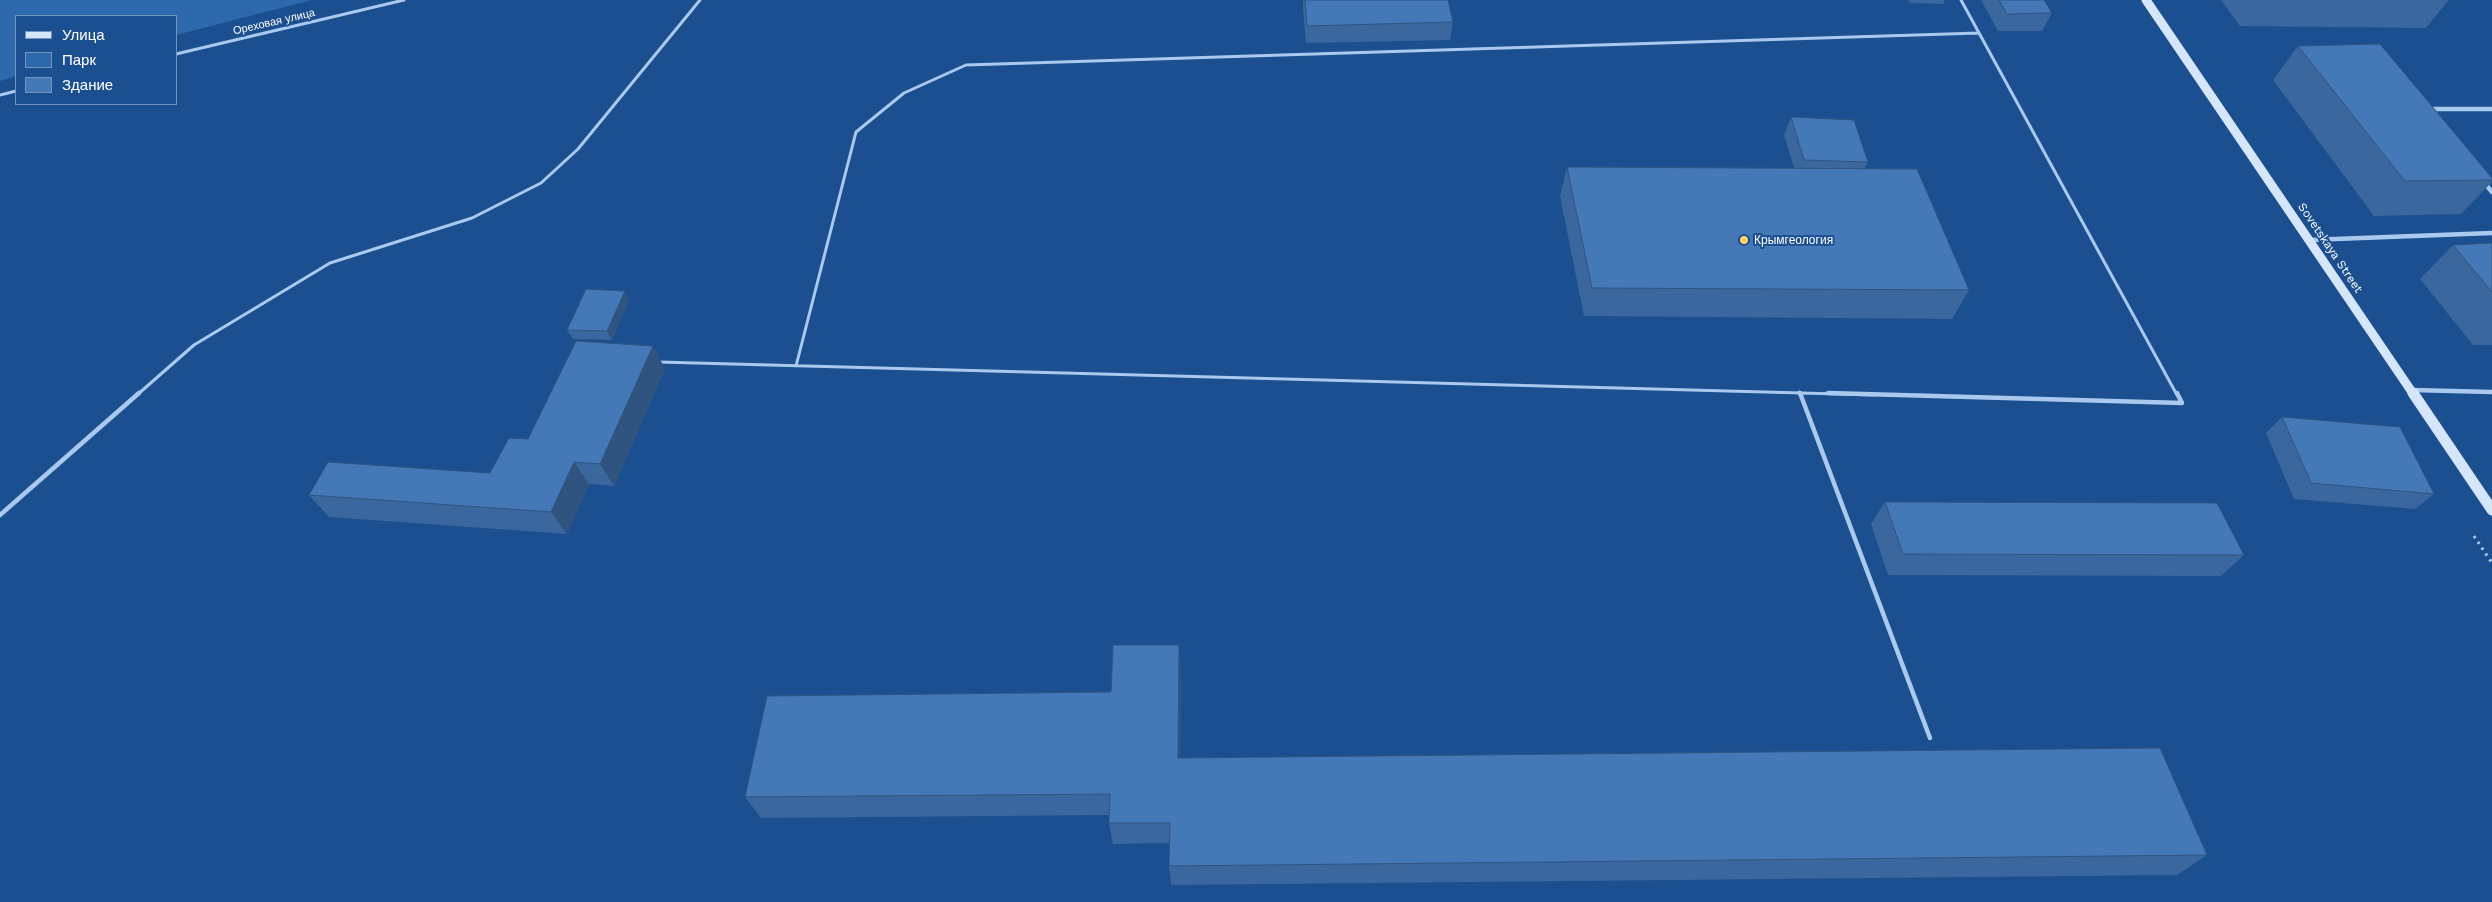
<!DOCTYPE html>
<meta charset="utf-8">
<style>
body{margin:0}
#map{position:relative;width:2492px;height:902px;overflow:hidden;background:#1b4f8f;font-family:"Work Sans",sans-serif}
canvas{display:block}
.legend{position:absolute;left:15px;top:15px;width:162px;height:90px;box-sizing:border-box;background:#1b4f8f;border:1px solid #7695bc;margin:0;padding:6px 9px;list-style:none;font-size:15px;color:#fff}
.legend li{display:flex;align-items:center;gap:10px;height:25px}
.legend b{width:25px;border:1px solid #7695bc}
</style>
<div id="map">
<canvas width="2492" height="902"></canvas>
<ul class="legend">
<li><b style="height:6px;background:#d6e6fa"></b>Улица</li>
<li><b style="height:14px;background:#2e69ad"></b>Парк</li>
<li><b style="height:14px;background:#4478b7"></b>Здание</li>
</ul>
</div>
<script>
const ctx = document.querySelector('canvas').getContext('2d');
ctx.lineJoin = 'round';
function fillPath(path, color) {
  ctx.fillStyle = color;
  ctx.fill(path, 'evenodd');
}
function toPath(rows) {
  const path = new Path2D();
  for (const r of rows) {
    path.moveTo(r[0], r[1]);
    for (let i = 2; i < r.length; i += 2) path.lineTo(r[i], r[i + 1]);
  }
  return path;
}
function trace(path, color, width, dash) {
  ctx.strokeStyle = color;
  ctx.lineWidth = width;
  ctx.lineCap = dash ? 'butt' : 'round';
  ctx.setLineDash(dash || []);
  ctx.stroke(path);
}
function label(font, color, halo, rows, align = 'center') {
  ctx.font = font + ' "Work Sans",sans-serif';
  ctx.lineWidth = 4;
  ctx.setLineDash([]);
  ctx.textBaseline = 'middle';
  ctx.strokeStyle = halo;
  ctx.fillStyle = color;
  for (const [text, x, y, turn = 0] of rows) {
    ctx.save();
    ctx.translate(x, y);
    ctx.rotate((+turn || 0) * Math.PI / 180);
    ctx.textAlign = isNaN(turn) ? turn : align;
    if (halo) ctx.strokeText(text, 0, 0);
    ctx.fillText(text, 0, 0);
    ctx.restore();
  }
}
const green = toPath([
 [0,0,312,0,176,35,176,16,16,16,16,76,0,81]
]);
const path = toPath([
 [2474,536,2492,563]
]);
const laneFar1 = toPath([
 [1961,0,2177,395],
 [176,54,404,0],
 [0,95,16,91],
 [659,362,1875,395],
 [796,366,856,132,904,93,966,65,1979,33],
 [1799,392,1800,395],
 [137,395,194,345,330,263,472,218,541,183,578,149,700,0]
]);
const lane = toPath([
 [1800,393,1930,738],
 [1828,393,2182,403,2177,393],
 [0,515,139,393]
]);
const street = toPath([
 [2428,109,2492,109],
 [2483,181,2492,192],
 [2309,240,2492,233],
 [2412,390,2492,392]
]);
const secondaryFar1 = toPath([
 [2146,0,2414,395]
]);
const secondary = toPath([
 [2413,393,2492,510]
]);
const wall = toPath([
 [1303,0,1448,0,1453,22,1450,40,1306,43,1303,9],
 [1908,0,1945,0,1943,4,1910,3],
 [1981,0,2044,0,2052,13,2042,31,1998,31],
 [2221,0,2449,0,2426,28,2240,26],
 [2298,46,2492,178,2492,182,2461,214,2374,216,2273,80],
 [1791,117,1868,162,1865,168,1969,290,1952,319,1584,316,1560,196,1567,167,1794,168,1784,135],
 [2492,243,2492,345,2473,345,2420,279,2453,245],
 [629,300,612,340,573,339,567,330],
 [653,346,665,369,614,486,589,484,567,534,329,517,309,495,490,473,528,439],
 [2282,417,2434,494,2415,509,2294,499,2266,433],
 [1885,502,2244,555,2221,576,1888,575,1871,524],
 [1181,669,1180,758,2207,855,2177,875,1171,885,1169,866,1170,843,1113,844,1109,823,1109,815,761,818,745,797,1111,692]
]);
const shadedWall = toPath([
 [625,291,629,300,612,340,607,331],
 [653,346,665,369,614,486,600,464],
 [574,462,589,484,567,534,551,512],
 [1179,645,1181,669,1180,780,1178,758]
]);
const building = toPath([
 [1305,0,1448,0,1453,22,1307,26,1305,0],
 [1999,0,2044,0,2052,13,2007,14,1999,0],
 [2380,44,2492,178,2492,180,2405,181,2298,46,2380,44],
 [1791,117,1854,120,1868,162,1804,160,1791,117],
 [1567,167,1917,169,1969,290,1592,288,1567,167],
 [2492,243,2492,292,2453,245,2492,243],
 [586,289,625,291,607,331,567,330,586,289],
 [576,341,653,346,600,464,574,462,551,512,309,495,328,462,490,473,509,438,528,439,576,341],
 [2282,417,2400,427,2434,494,2311,483,2282,417],
 [1885,502,2217,503,2244,555,1903,554,1885,502],
 [1113,645,1179,645,1178,758,2160,748,2207,855,1169,866,1170,823,1109,823,1110,794,745,797,767,696,1111,692,1113,645]
]);
const markers = [
 [1744,240,5,"#ffd166"]
];
const farStreetnames = [
 ["Ореховая улица",274,22,-13]
];
const poiNames = [
 ["Крымгеология",1754,240]
];
const streetNames = [
 ["Sovetskaya Street",2330,248,56]
];
fillPath(green, '#2e69ad');
trace(path, '#a9c9ee', 3, [2.5, 4.5]);
trace(laneFar1, '#a9c9ee', 3);
trace(lane, '#a9c9ee', 4.5);
trace(street, '#a9c9ee', 4.5);
trace(secondaryFar1, '#d6e6fa', 9);
trace(secondary, '#d6e6fa', 11);
fillPath(wall, '#3a679d');
fillPath(shadedWall, '#305480');
fillPath(building, '#4478b7');
trace(building, '#305480', 1);
for (const [x, y, r, color] of markers) {
  const dot = new Path2D();
  dot.arc(x, y, r, 0, 2 * Math.PI);
  ctx.fillStyle = color;
  ctx.fill(dot);
  trace(dot, '#1b4f8f', 2);
}
label('11px', '#fff', '#1b4f8f', farStreetnames);
label('12px', '#fff', '#1b4f8f', poiNames, 'left');
label('12px', '#fff', '#1b4f8f', streetNames);
</script>
